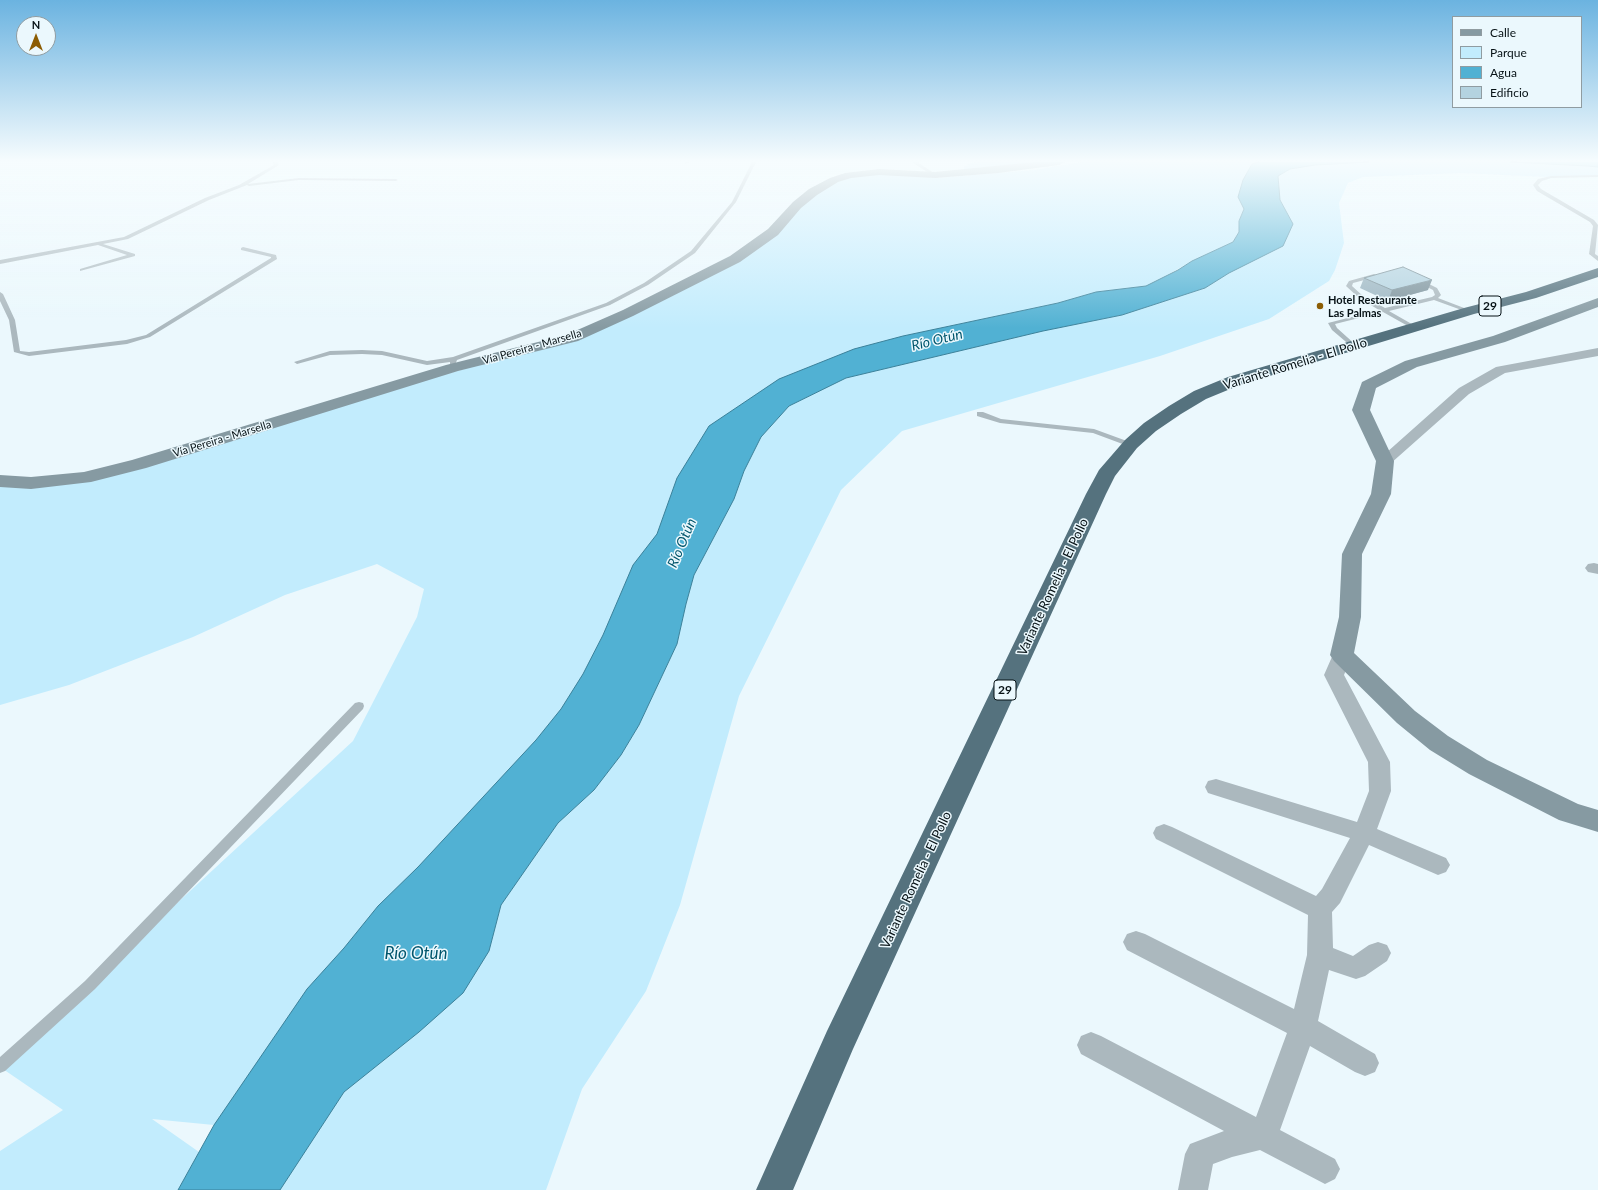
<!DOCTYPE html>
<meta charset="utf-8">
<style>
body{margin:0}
#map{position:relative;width:1598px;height:1190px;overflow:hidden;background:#ebf8fd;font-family:Lato,sans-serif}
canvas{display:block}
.legend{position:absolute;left:1452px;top:16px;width:130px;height:92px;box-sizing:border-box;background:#ebf8fd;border:1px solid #909ca1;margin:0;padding:5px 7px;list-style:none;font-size:12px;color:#071216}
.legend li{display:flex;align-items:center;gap:8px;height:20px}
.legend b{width:20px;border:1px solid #909ca1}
.north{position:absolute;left:16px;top:16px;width:40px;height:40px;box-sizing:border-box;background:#ebf8fd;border:1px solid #909ca1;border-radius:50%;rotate:0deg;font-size:11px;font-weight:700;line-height:16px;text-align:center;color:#071216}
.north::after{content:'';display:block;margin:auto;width:14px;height:18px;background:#8c5d04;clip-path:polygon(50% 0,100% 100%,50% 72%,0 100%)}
</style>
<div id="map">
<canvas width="1598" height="1190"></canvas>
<ul class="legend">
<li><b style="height:5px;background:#869aa2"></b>Calle</li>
<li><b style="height:11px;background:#c2ecfd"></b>Parque</li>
<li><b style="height:11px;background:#51b1d3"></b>Agua</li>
<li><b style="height:11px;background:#b4d3e0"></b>Edificio</li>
</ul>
<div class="north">N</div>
</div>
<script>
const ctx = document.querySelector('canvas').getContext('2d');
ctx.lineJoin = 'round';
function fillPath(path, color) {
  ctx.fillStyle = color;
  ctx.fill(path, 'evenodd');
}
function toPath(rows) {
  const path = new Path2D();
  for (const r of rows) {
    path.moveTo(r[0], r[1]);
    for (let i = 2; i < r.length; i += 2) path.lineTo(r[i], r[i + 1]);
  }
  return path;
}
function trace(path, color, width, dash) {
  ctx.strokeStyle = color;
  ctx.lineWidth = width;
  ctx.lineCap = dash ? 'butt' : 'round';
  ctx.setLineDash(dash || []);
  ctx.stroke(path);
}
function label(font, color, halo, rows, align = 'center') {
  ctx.font = font + ' Lato,sans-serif';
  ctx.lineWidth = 3;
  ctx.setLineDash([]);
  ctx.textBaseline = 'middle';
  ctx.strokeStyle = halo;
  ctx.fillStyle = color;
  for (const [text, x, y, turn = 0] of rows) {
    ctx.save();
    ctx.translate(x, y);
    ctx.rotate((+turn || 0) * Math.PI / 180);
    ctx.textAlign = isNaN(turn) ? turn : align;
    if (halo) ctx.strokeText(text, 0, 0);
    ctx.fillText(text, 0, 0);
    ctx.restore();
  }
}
const green = toPath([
 [978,162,1059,162,964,172,964,167,971,163],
 [1081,162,1258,162,1252,164,1244,209,1239,221,1239,232,1233,242,1192,261,1162,278,1146,286,1096,292,1058,303,903,336,697,446,611,694,288,1102,214,1125,152,1119,199,1152,178,1190,0,1190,0,1151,63,1110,0,1067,0,1066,353,741,417,617,424,589,377,564,285,595,193,637,69,685,0,705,0,481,84,478,572,338,735,259,820,188,848,175,879,172,936,178,1034,170],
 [1369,162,1510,162,1588,166,1598,167,1598,177,1546,177,1462,173,1363,177,1348,183,1339,203,1344,243,1335,270,1329,281,1269,319,1160,356,902,431,841,490,739,696,680,905,646,991,582,1089,546,1190,280,1190,344,1092,419,1032,489,951,501,905,558,823,594,790,621,755,639,725,677,644,686,604,694,575,734,499,744,471,761,437,789,406,846,378,1043,331,1122,315,1205,288,1229,273,1293,224,1280,200,1278,176,1290,169,1315,165]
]);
const water = toPath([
 [1258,162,1369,162,1315,165,1290,169,1278,176,1280,200,1293,224,1283,246,1229,273,1205,288,1122,315,1043,331,846,378,789,406,761,437,744,471,734,499,694,575,686,604,677,644,639,725,621,755,594,790,558,823,501,905,489,951,463,993,419,1032,344,1092,280,1190,178,1190,214,1125,307,989,344,948,378,906,418,867,536,740,561,709,583,674,603,635,633,565,657,534,677,478,709,426,779,379,854,349,903,336,1058,303,1096,292,1146,286,1178,270,1192,261,1233,242,1239,232,1239,221,1244,209,1238,197,1243,180,1252,164,1258,162],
 [1510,162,1598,162,1598,167,1588,166,1510,162]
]);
const lane = toPath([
 [273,162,277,162,279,165,248,184,299,178,396,179,398,180,396,181,299,180,249,186,247,185,209,200,128,239,103,244,135,254,135,256,80,271,80,269,127,255,98,245,0,264,0,260,124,237,205,198,239,185,274,165,273,162],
 [685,162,689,162,689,163,685,164,685,162],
 [752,162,756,162,736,202,695,253,648,285,610,305,457,360,455,365,453,366,450,364,450,362,427,365,382,355,362,354,330,355,297,364,294,362,330,351,362,350,382,351,427,361,453,357,606,303,644,283,691,251,732,202,752,162],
 [912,162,917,162,937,175,933,176,912,162],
 [1598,175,1598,177,1551,178,1542,181,1538,185,1541,189,1594,220,1598,225,1595,254,1598,256,1598,261,1589,254,1593,226,1590,222,1537,191,1533,185,1538,179,1551,176,1598,175],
 [243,247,276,255,277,259,150,337,127,344,29,356,14,352,9,320,0,301,0,292,3,294,15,320,20,351,29,352,126,340,146,335,271,258,271,257,241,250,241,248,243,247],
 [1374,274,1376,275,1376,277,1353,283,1352,286,1363,296,1385,308,1432,297,1435,295,1433,290,1417,282,1416,281,1419,279,1437,288,1441,295,1438,298,1472,311,1467,312,1434,300,1389,311,1417,327,1418,328,1415,330,1383,312,1335,324,1337,328,1357,346,1352,347,1332,330,1328,323,1379,310,1359,298,1346,286,1349,281,1374,274],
 [977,412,983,412,1001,419,1094,429,1135,444,1134,446,1128,446,1093,433,1000,423,977,416,977,412],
 [359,702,363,703,364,706,363,709,95,989,5,1071,0,1073,0,1057,85,981,355,703,359,702]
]);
const street = toPath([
 [1598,348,1598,356,1505,373,1469,394,1390,464,1380,464,1377,461,1459,388,1496,367,1598,348],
 [1594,563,1598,564,1598,574,1588,572,1585,568,1588,564,1594,563],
 [1342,649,1349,650,1352,655,1344,675,1390,762,1391,791,1377,829,1446,858,1450,865,1446,872,1438,875,1369,845,1340,903,1332,912,1333,948,1353,956,1369,945,1378,942,1387,945,1391,953,1387,961,1365,976,1356,979,1329,970,1318,1021,1375,1054,1379,1063,1375,1072,1365,1076,1355,1072,1310,1046,1280,1130,1335,1159,1340,1169,1335,1179,1325,1184,1260,1150,1232,1157,1213,1164,1208,1190,1178,1190,1185,1154,1190,1144,1224,1131,1081,1054,1077,1045,1081,1036,1091,1032,1101,1036,1256,1117,1287,1033,1127,950,1123,942,1127,934,1136,931,1145,934,1294,1009,1307,955,1308,915,1156,839,1153,833,1156,827,1164,824,1172,827,1316,896,1322,889,1350,838,1208,793,1205,787,1208,781,1216,779,1357,822,1369,791,1368,762,1324,675,1335,650,1342,649]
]);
const secondary = toPath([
 [1034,162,1065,162,1059,165,998,173,935,178,879,175,851,178,838,182,817,195,801,208,778,235,740,262,633,316,578,341,458,371,146,468,91,482,31,489,0,487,0,475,31,477,84,472,132,460,446,365,566,335,623,310,730,256,768,229,793,202,809,189,830,178,845,173,879,169,935,172,1034,162],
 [1598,298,1598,307,1505,342,1417,367,1376,388,1370,410,1394,461,1391,494,1362,554,1361,617,1354,653,1415,711,1448,736,1487,760,1578,804,1598,810,1598,832,1559,820,1469,774,1430,750,1397,723,1334,661,1330,655,1339,617,1342,554,1371,494,1376,461,1352,410,1362,382,1405,361,1493,336,1598,298]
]);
const highway = toPath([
 [1598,268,1598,277,1536,298,1474,314,1240,385,1206,399,1181,414,1156,431,1137,448,1115,476,1106,494,853,1049,793,1190,756,1190,827,1031,1086,494,1099,470,1125,440,1144,423,1169,406,1194,391,1228,377,1464,308,1526,292,1598,268]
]);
const wall = toPath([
 [1364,278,1428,290,1388,301,1360,288]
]);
const shadedWall = toPath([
 [1432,280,1428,290,1388,301,1392,290]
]);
const building = toPath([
 [1403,267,1432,280,1392,290,1364,278,1403,267]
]);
const markers = [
 [1320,306,4,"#8c5d04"]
];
const farPoinames = [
 ["Hotel Restaurante",1328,300],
 ["Las Palmas",1328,313]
];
const farStreetnames = [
 ["Vía Pereira - Marsella",532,347,-16],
 ["Vía Pereira - Marsella",222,439,-17]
];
const shields = [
 [1490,306,22],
 [1005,690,22]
];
const shieldNames = [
 ["29",1490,306],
 ["29",1005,690]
];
const streetNames = [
 ["Variante Romelia - El Pollo",1295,364,-17],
 ["Variante Romelia - El Pollo",1053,587,-65],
 ["Variante Romelia - El Pollo",916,880,-65]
];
const waterNames = [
 ["Río Otún",937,340,-14],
 ["Río Otún",682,543,-67]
];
const nearWaternames = [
 ["Río Otún",416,954]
];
fillPath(green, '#c2ecfd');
fillPath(water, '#51b1d3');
trace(water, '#3b819a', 1);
fillPath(lane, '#abb8be');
fillPath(street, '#abb8be');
fillPath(secondary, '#869aa2');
fillPath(highway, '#55727e');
fillPath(wall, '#9bb5c1');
fillPath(shadedWall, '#7e949d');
fillPath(building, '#b4d3e0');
trace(building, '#7e949d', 1);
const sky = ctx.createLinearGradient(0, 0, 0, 328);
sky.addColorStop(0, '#6bb3e0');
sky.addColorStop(0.49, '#f6fcfe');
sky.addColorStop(1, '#f6fcfe00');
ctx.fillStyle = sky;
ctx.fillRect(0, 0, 1598, 328);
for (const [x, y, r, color] of markers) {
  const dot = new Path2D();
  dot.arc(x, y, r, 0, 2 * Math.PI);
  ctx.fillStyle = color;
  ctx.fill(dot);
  trace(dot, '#ebf8fd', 1.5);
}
label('bold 11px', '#071216', '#ebf8fd', farPoinames, 'left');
label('11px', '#071216', '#ebf8fd', farStreetnames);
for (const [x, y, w] of shields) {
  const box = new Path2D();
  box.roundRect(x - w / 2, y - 10, w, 20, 3);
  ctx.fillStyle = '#ebf8fd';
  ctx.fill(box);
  trace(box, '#071216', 1);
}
label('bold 12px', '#071216', null, shieldNames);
label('13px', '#071216', '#ebf8fd', streetNames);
label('italic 14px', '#00556c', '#ebf8fd', waterNames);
label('italic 17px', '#00556c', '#ebf8fd', nearWaternames);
</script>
